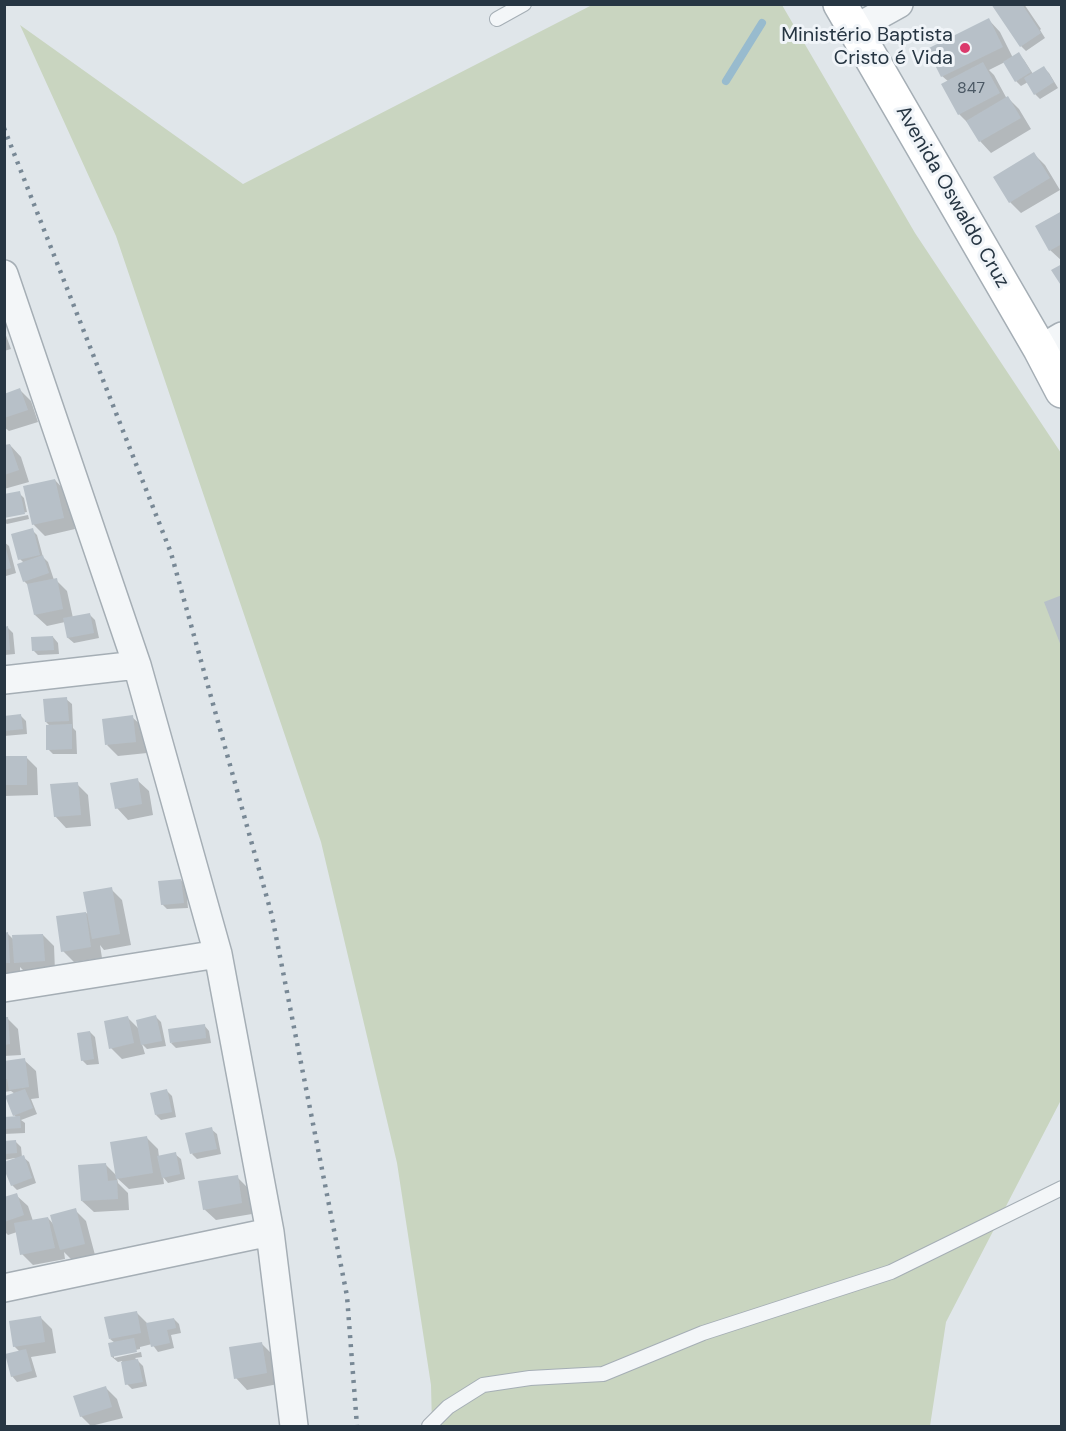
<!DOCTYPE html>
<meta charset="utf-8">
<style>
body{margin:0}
#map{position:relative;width:1066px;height:1431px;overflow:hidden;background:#e0e6ea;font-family:"DM Sans",sans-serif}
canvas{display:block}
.frame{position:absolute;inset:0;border:6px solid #273643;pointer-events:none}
</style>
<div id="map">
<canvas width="1066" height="1431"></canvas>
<div class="frame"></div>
</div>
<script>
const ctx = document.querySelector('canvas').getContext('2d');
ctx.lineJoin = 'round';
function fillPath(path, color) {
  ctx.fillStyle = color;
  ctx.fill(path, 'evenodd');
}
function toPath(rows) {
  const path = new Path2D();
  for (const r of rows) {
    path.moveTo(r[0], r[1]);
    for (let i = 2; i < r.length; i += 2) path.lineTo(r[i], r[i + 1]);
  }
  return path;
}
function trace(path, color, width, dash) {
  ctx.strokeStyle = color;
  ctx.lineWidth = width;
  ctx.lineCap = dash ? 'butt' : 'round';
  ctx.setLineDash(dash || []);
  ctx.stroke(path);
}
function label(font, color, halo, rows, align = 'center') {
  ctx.font = font + ' "DM Sans",sans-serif';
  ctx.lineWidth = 6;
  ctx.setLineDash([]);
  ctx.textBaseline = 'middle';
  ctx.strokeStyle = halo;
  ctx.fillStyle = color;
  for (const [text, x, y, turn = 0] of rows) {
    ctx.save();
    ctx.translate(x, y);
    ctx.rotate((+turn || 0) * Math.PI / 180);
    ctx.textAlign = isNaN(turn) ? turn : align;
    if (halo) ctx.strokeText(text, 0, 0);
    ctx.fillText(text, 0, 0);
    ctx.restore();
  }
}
const green = toPath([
 [592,5,782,5,915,233,1061,453,1061,1100,946,1322,930,1426,432,1426,431,1385,397,1163,321,842,116,236,20,25,243,184]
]);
const shadow = toPath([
 [993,4,1024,4,1041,29,1040,30,1045,38,1026,51,1021,46],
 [989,20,1000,32,1013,58,1019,54,1024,60,1033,74,1044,68,1049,73,1058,88,1040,99,1035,94,1028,82,1021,86,1016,81,1005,62,989,70,994,75,1007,99,1008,98,1019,109,1031,129,991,153,980,141,971,126,959,114,949,82,942,76],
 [1034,154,1045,165,1060,190,1021,213,1010,202],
 [1062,213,1062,261,1050,250],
 [4,330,11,349,4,351],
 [20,390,31,401,38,422,9,431,4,427,4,395],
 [10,445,21,457,29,482,4,489,4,447],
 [55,480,66,492,75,529,45,536,34,525,31,514],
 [19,493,24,498,27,512,4,517],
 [28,515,29,519,7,524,4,522,4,520],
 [32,530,37,535,43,557,48,562,54,580,56,580,67,591,73,618,90,615,95,620,99,638,74,643,68,638,65,622,47,626,35,615,29,586,24,581,24,563,20,559],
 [4,542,9,546,16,573,6,576,4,574],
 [4,628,8,628,13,633,15,654,4,655],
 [53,637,58,643,59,654,38,655,33,650],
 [66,699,72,704,73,728,76,731,77,754,53,754,48,749,50,726,46,722],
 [21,716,26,721,27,734,4,736,4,717],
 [132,717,144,728,147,753,118,756,107,745],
 [4,757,26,757,37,768,38,795,4,796],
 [137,780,149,791,153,815,128,820,117,808],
 [77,784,88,795,91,826,66,828,55,816],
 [181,880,186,886,188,908,167,909,162,904],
 [111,889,122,900,131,945,104,950,100,945,102,958,74,962,63,951,58,917,88,913],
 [4,934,8,934,14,940,43,935,54,946,55,971,26,973,20,967,20,973,4,974],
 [156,1017,161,1022,166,1046,147,1049,142,1044,145,1054,122,1059,111,1048,128,1018,139,1029],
 [4,1018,7,1018,18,1029,21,1055,4,1056],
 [204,1025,209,1031,211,1043,176,1048,171,1043],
 [90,1032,95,1037,99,1064,87,1065,82,1060],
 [24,1060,36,1071,39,1098,31,1099,37,1114,21,1120,25,1123,25,1133,4,1134,4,1119,17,1118,14,1115,15,1094,11,1091,4,1092,4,1063],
 [167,1091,172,1096,176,1117,161,1120,156,1115],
 [211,1129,217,1134,221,1154,197,1159,192,1154],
 [147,1138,158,1149,159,1157,175,1154,181,1159,185,1179,168,1183,163,1177,164,1184,129,1189,117,1178,118,1183,128,1193,129,1210,94,1212,82,1201,106,1165,117,1176],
 [15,1141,21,1147,22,1157,23,1157,29,1162,36,1183,17,1190,12,1185,15,1158,4,1160,4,1143],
 [237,1177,248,1188,252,1214,216,1220,204,1209],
 [16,1195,28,1206,33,1221,48,1218,55,1226,75,1210,86,1221,95,1255,73,1261,64,1252,65,1259,33,1265,22,1254,17,1232,8,1235,4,1231,4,1198],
 [136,1312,148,1324,174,1319,179,1324,181,1333,171,1335,174,1348,158,1352,152,1344,140,1347,140,1349,114,1355,114,1358,141,1352,142,1357,135,1358,143,1366,147,1386,132,1389,127,1384,122,1361,118,1362,112,1357,115,1343,110,1339],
 [41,1318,52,1329,56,1353,31,1357,37,1377,17,1382,12,1376,20,1352,14,1346],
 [261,1343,273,1355,278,1384,247,1390,236,1378],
 [105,1387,117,1399,123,1418,91,1426,81,1416]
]);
const stream = toPath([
 [726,81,762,23]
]);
const building = toPath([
 [991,4,1022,4,1041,33,1020,47],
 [989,18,1003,47,941,77,927,49],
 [1019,52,1031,72,1015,82,1003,62],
 [983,62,1000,93,958,115,941,84],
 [1044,66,1054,82,1034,95,1024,78],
 [1008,96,1021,118,979,142,966,121],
 [1034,152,1050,178,1009,203,993,177],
 [1062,211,1062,244,1049,251,1035,226],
 [1062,264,1062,287,1051,270],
 [20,388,28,410,4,418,4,394],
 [10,444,19,470,4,475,4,445],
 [55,479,64,518,32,525,23,486],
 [20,491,25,514,4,518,4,494],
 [33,528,40,555,18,560,11,534],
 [5,545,11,568,5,570],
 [43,555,49,573,23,582,17,564],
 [57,578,63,609,34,615,27,584],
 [1062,595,1062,646,1061,646,1044,602],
 [90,613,94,633,67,638,63,618],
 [8,626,10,650,4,650,4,627],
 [53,636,54,650,32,651,31,637],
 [67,697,69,721,45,722,43,699],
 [21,714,23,729,4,731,4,716],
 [133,715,136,742,105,745,102,719],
 [72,724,72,749,46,750,46,725],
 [4,756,27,756,27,785,4,785],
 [138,778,142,804,115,809,110,783],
 [78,782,81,815,54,817,50,784],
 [181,879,184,903,161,905,158,881],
 [112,887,120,934,92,939,83,892],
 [86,912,91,947,61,952,56,916],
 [8,932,10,963,4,963,4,933],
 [43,934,45,961,14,963,12,935],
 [156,1015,162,1041,141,1045,136,1020],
 [128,1016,134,1043,109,1049,104,1021],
 [4,1017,8,1017,10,1044,4,1045],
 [205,1024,206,1038,170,1043,168,1029],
 [90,1031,94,1059,81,1061,77,1033],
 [25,1058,29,1087,9,1090,7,1079,4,1079,4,1061],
 [25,1089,33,1108,13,1116,5,1096],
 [167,1089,172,1112,155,1115,150,1093],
 [20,1116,21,1128,4,1129,4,1117],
 [212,1127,217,1149,190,1154,185,1133],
 [147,1136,153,1173,116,1179,110,1142],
 [16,1140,17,1153,4,1154,4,1141],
 [176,1152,180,1174,162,1178,157,1156],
 [24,1155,32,1178,11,1186,4,1169,4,1162],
 [106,1163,108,1181,117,1180,118,1199,81,1201,78,1165],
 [238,1175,242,1203,203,1210,198,1181],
 [17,1193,24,1215,4,1222,4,1197],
 [76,1208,85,1244,60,1250,50,1215],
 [48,1217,55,1248,20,1255,14,1223],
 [137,1311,141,1333,109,1339,104,1317],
 [41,1316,45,1342,13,1347,9,1321],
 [174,1318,176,1328,167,1330,170,1343,151,1347,146,1323],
 [134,1338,137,1352,111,1357,108,1343],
 [262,1342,267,1373,234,1379,229,1347],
 [26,1349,32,1371,11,1377,5,1354],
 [138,1359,143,1382,125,1385,121,1362],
 [106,1386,112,1407,80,1417,73,1396]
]);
const lane = toPath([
 [497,19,524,4],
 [429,1426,448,1407,483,1385,530,1378,603,1374,703,1333,891,1272,1062,1188]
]);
const street = toPath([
 [854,29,899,4],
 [4,274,137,665,218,954,270,1232,294,1426],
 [1040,349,1062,336],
 [4,680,137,665],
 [4,988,218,954],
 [4,1288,270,1232]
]);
const secondary = toPath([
 [840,4,1040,349,1062,391]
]);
const rail = toPath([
 [4,128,171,553,272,916,347,1296,357,1426]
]);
const markers = [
 [965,48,6,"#db3a6c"]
];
const numberNames = [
 ["847",971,89]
];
const poiNames = [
 ["Ministério Baptista",953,36],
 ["Cristo é Vida",953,59]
];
const streetNames = [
 ["Avenida Oswaldo Cruz",952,197,60]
];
fillPath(green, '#c9d5c0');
fillPath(shadow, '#0003');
trace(stream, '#98bbce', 8);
fillPath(building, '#b7c0c8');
trace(lane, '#a5aeb5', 16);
trace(street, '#a5aeb5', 30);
trace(secondary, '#a5aeb5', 36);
trace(lane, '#f3f6f8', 14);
trace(street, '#f3f6f8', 27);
trace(secondary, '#fff', 33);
trace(rail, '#788895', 4.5, [3, 6]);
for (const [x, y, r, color] of markers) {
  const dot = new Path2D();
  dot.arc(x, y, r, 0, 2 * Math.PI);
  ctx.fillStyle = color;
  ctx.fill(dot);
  trace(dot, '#f0f4f8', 2);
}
label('16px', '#4b5864', null, numberNames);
label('20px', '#273643', '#f0f4f8', poiNames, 'right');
label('20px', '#273643', '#f0f4f8', streetNames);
</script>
